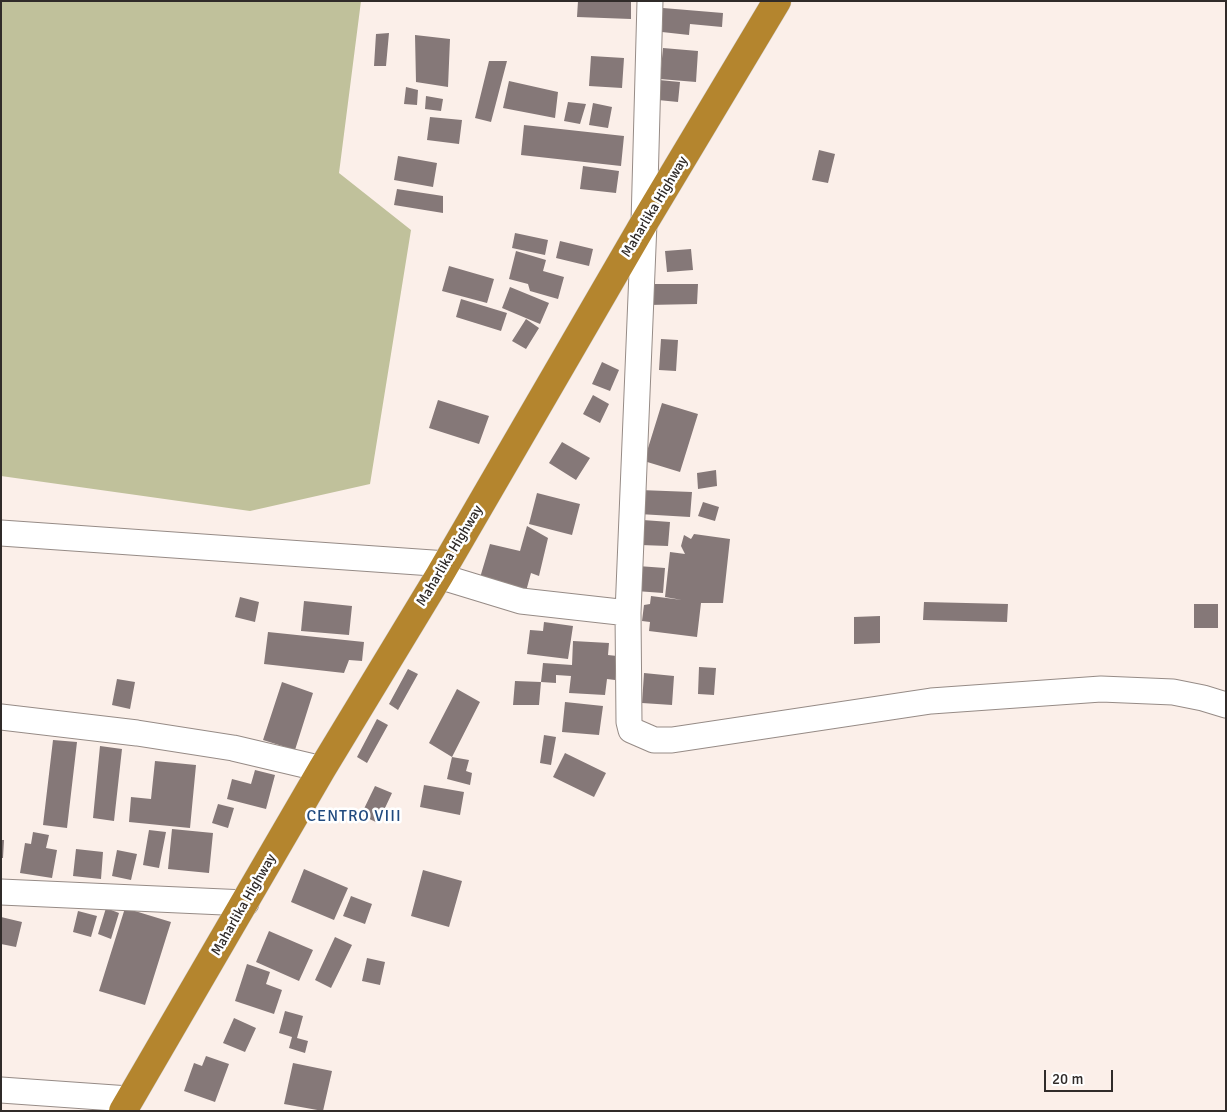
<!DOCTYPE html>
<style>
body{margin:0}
#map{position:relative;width:1227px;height:1112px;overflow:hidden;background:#fbefe9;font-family:Signika,sans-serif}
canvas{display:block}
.frame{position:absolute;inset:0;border:2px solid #302b29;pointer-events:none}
.scale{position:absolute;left:1044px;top:1070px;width:69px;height:22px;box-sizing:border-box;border:2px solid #302b29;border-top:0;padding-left:6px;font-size:15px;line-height:18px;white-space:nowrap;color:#302b29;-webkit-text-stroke:4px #fff;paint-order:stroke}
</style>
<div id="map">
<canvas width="1227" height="1112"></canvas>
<div class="frame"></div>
<div class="scale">20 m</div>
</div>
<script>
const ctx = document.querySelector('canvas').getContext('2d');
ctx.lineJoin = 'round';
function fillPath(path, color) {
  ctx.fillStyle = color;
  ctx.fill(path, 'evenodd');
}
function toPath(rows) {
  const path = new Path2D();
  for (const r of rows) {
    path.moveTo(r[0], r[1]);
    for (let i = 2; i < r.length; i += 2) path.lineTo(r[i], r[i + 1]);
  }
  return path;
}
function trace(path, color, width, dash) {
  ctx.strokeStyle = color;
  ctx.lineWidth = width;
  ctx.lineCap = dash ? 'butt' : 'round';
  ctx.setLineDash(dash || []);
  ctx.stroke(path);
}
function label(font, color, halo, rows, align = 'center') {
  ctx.font = font + ' Signika,sans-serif';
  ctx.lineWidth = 5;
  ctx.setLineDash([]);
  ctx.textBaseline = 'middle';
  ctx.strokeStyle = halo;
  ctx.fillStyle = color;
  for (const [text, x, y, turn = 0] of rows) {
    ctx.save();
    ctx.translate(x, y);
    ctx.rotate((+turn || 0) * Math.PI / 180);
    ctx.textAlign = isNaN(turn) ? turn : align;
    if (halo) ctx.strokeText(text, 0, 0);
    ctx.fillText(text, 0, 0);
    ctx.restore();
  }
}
const green = toPath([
 [1,1,361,1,339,173,411,230,370,484,250,511,1,476]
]);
const building = toPath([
 [578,1,631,1,631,19,577,17],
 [663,8,723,13,722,27,690,24,689,35,662,32],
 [389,33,386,66,374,66,376,34],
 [415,35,450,39,448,87,416,82],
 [663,48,698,51,696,82,660,79],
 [591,56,624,58,622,88,589,86],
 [489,61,507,61,491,122,475,118],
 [659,80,680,82,678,102,658,100],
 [509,81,558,92,555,118,503,108],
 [406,87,418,90,417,105,404,104],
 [426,96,443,99,441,111,425,109],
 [568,102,586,104,580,124,564,121],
 [593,103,612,107,608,128,589,125],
 [430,117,462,120,459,144,427,140],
 [524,125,624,136,621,166,521,155],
 [819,150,835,154,828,183,812,180],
 [398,156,437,163,433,187,394,180],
 [583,166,619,171,616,193,580,189],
 [397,189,443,196,443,213,394,205],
 [515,233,548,240,545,255,512,248],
 [560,241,593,249,589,266,556,258],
 [691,249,693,270,667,272,665,251],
 [516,251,546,260,543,271,564,277,558,299,530,291,528,284,509,279],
 [449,266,494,279,487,303,442,291],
 [647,284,698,284,697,304,648,305],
 [510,287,549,303,540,324,502,308],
 [461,299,507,313,501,331,456,317],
 [526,319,539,328,526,349,512,341],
 [661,339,678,340,676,371,659,370],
 [602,362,619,370,610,391,592,384],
 [593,395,609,404,600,423,583,414],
 [438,400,489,416,479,444,429,428],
 [662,403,698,414,680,472,644,461],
 [562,442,590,458,576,480,549,463],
 [716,470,717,486,698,489,697,473],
 [640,490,692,492,690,517,639,514],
 [537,493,580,504,572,535,529,524],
 [703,502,719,507,715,521,698,516],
 [643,520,670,522,668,546,641,545],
 [527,526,548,538,539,576,531,573,525,595,479,581,490,544,520,551],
 [694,534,730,539,723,603,701,603,697,637,649,631,650,622,642,621,644,605,650,604,651,596,682,600,665,597,670,552,685,554,681,546,684,535,691,539],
 [638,566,665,568,663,593,636,591],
 [240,597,259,602,255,622,235,617],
 [304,601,352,606,349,635,301,631],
 [924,602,1008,604,1007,622,923,620],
 [1194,604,1218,604,1218,628,1194,628],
 [880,616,880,643,854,644,854,617],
 [544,622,573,626,568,659,527,654,530,630,543,631],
 [268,632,364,642,362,661,349,660,344,673,264,664],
 [573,641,609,643,608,655,617,656,615,680,607,679,605,695,569,693,571,676,556,675,556,683,541,682,543,663,572,665],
 [699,667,716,668,714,695,698,694],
 [408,669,418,674,398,710,389,704],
 [644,673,674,676,672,705,642,703],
 [117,679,135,682,130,709,112,705],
 [515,681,541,682,539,705,513,705],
 [282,682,313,693,295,750,263,740],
 [457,689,480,702,452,757,429,743],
 [565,702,603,706,599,735,562,732],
 [377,719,388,725,367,763,357,757],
 [544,735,556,737,551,765,540,763],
 [53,740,77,742,67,828,43,825],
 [100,746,122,749,114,821,93,818],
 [565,753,606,773,594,797,553,777],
 [452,757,469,760,466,771,472,773,470,785,447,779],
 [155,761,196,765,190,828,129,822,131,797,151,799],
 [255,770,275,775,266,809,227,799,232,779,251,784],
 [424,785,464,792,460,815,420,807],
 [375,786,392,793,378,823,361,815],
 [218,804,234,808,228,828,212,823],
 [172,829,213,833,209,873,168,869],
 [149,830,166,832,159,868,143,865],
 [33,832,49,835,46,848,57,850,52,878,20,873,25,843,31,844],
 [1,840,4,840,3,858,1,858],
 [76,849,103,852,101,879,73,876],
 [117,850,137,854,131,880,112,876],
 [304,869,348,888,334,920,291,902],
 [423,870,462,881,449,927,411,916],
 [351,896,372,904,365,924,343,916],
 [106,908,119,913,111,939,98,934],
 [125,908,171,922,145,1005,99,991],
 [78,911,97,916,91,937,73,932],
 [1,917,22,922,16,947,1,944],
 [269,931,313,950,299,981,256,962],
 [335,937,352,945,331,988,315,980],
 [367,958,385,962,380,985,362,981],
 [247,964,270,972,266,984,282,990,274,1014,235,1001],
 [285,1011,303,1016,297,1038,308,1041,305,1053,289,1048,292,1037,279,1033],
 [234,1018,256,1028,245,1052,223,1043],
 [206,1056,229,1064,215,1102,184,1091,194,1063,202,1066],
 [293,1063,332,1071,323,1111,284,1104]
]);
const minor = toPath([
 [650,1,644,223,628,613,629,722,631,730,654,740,672,740,931,701,1101,689,1173,692,1203,698,1226,705],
 [1,533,447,564],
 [439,576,521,601,628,613],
 [1,717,137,733,233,748,322,769],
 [1,892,246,903],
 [1,1090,129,1099]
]);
const highway = toPath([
 [123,1111,322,769,439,576,644,223,777,1]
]);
const streetNames = [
 ["Maharlika Highway",655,207,-59],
 ["Maharlika Highway",450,556,-59],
 ["Maharlika Highway",244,905,-60]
];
const quarterNames = [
 ["CENTRO VIII",354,817]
];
fillPath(green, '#c0c19b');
fillPath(building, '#857878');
trace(minor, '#968b86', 27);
trace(highway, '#d1d0d0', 29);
trace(minor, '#fff', 25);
trace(highway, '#b4852e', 28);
label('14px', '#302b29', '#fff', streetNames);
ctx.letterSpacing = '1px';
label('16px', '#214a7f', '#fff', quarterNames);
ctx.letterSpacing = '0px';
</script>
